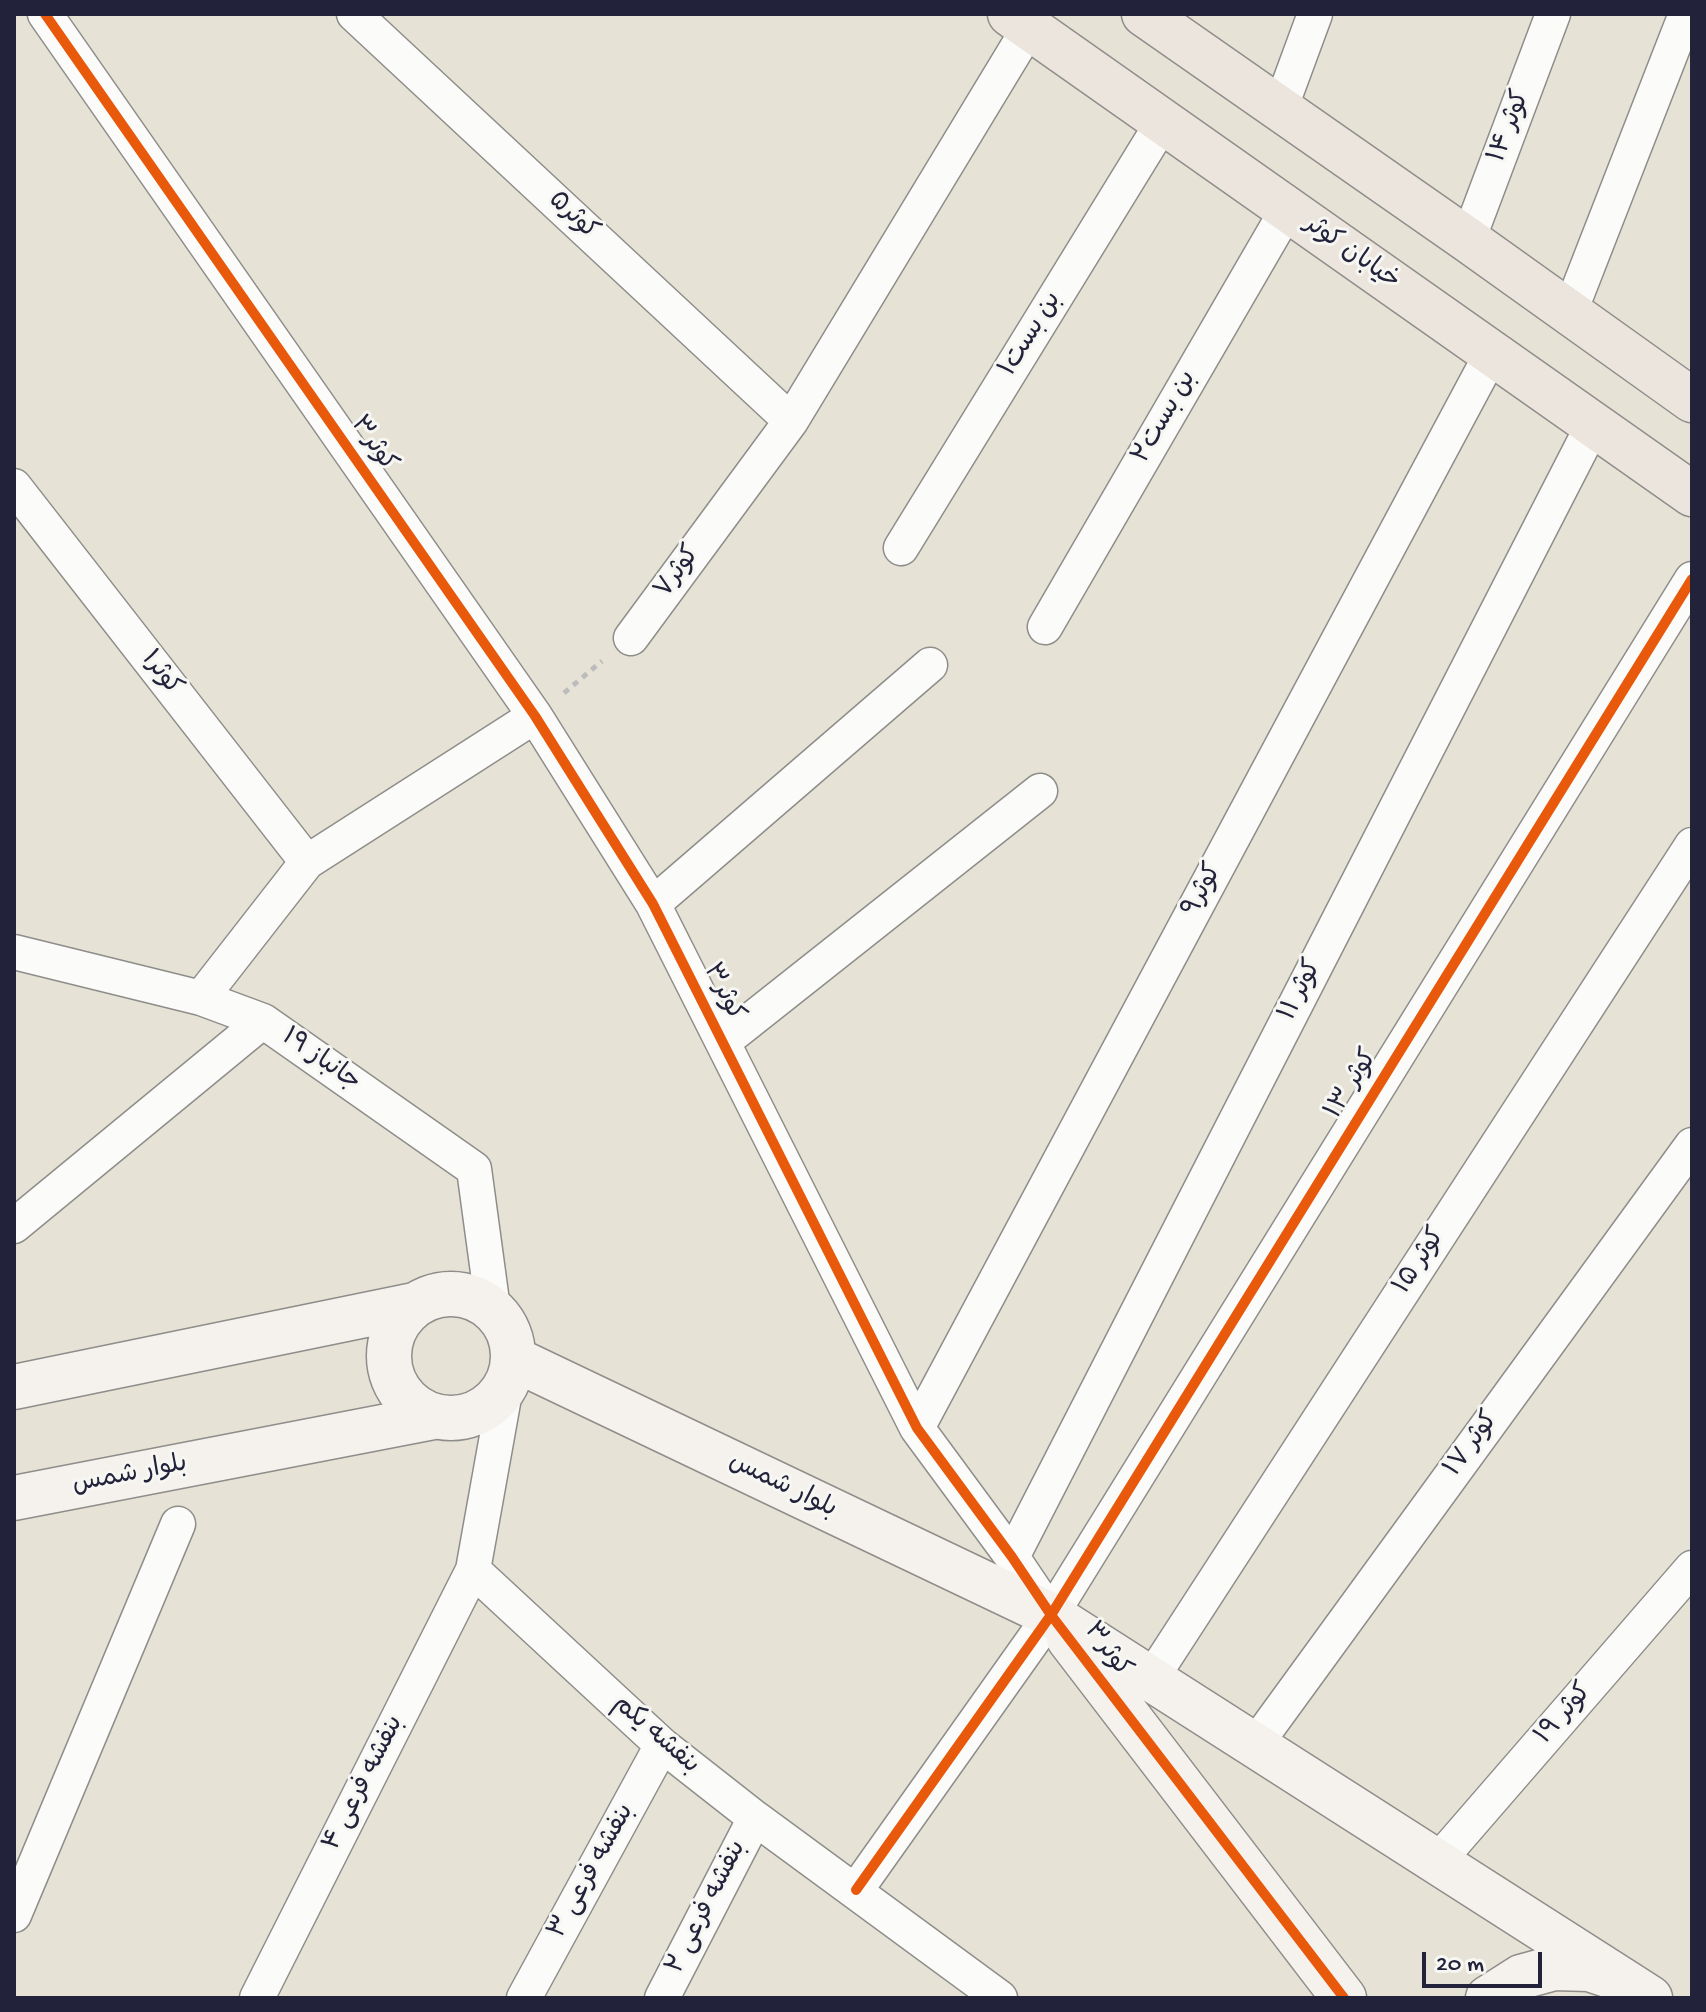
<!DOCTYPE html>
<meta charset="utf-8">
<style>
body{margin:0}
#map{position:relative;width:1706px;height:2012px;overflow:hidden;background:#e6e3d6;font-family:"Gochi Hand",sans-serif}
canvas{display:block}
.frame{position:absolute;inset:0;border:16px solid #22223b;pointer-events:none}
.scale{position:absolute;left:1422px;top:1952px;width:120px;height:36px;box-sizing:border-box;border:4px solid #22223b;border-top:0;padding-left:10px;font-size:24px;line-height:28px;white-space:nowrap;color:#22223b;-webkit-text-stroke:6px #f6f6f2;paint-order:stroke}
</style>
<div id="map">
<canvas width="1706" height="2012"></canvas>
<div class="frame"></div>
<div class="scale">20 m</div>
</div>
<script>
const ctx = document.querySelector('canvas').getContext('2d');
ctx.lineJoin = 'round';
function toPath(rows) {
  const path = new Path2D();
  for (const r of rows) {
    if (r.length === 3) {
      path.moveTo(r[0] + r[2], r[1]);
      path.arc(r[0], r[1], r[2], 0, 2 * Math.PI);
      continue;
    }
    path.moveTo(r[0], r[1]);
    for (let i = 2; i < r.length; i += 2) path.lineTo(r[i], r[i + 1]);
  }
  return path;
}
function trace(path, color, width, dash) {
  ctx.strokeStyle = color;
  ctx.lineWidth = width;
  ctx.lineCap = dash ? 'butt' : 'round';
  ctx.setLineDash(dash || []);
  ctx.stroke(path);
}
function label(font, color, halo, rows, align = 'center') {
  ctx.font = font + ' "Gochi Hand","Playpen Sans Arabic",sans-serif';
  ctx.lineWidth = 6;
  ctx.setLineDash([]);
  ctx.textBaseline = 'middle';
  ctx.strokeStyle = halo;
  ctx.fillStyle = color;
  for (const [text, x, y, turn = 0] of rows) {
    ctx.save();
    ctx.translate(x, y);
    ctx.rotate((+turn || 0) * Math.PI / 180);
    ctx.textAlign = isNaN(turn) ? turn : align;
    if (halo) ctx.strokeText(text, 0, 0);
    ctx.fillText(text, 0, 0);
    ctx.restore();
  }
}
const path = toPath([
 [564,693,602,661]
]);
const street = toPath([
 [45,14,535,716,653,904,917,1428,1012,1557,1051,1615],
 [354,14,791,421],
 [1280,109,1315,14],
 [1468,240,1553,14],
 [1569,314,1686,14],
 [14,486,307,862],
 [901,548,1163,122],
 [1045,627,1287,210],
 [631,638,791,421,1029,28],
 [653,904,930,665],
 [14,952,201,998,263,1021,474,1169,493,1309],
 [201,998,307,862,535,716],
 [723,1042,1040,791],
 [14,1226,263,1021],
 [506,1386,473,1570,662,1745,755,1818,1000,1998],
 [917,1428,1492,353],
 [1012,1557,1593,425],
 [1151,1679,1692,845],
 [1255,1745,1692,1145],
 [1438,1861,1692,1568],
 [856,1890,1051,1615,1692,579],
 [14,1915,178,1524],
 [257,1998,473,1570],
 [524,1998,662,1745],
 [662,1998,755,1818]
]);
const secondary = toPath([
 [451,1356,62],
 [514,1359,1051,1615,1622,1980],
 [14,1387,414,1305],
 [14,1498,434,1417],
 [1069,1639,1344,1998],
 [1488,1998,1521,1977,1554,1968,1589,1969,1622,1980,1650,1998]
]);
const primary = toPath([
 [1010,14,1692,494],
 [1144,14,1468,240,1692,400]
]);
const cycleway = toPath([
 [45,14,535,716,653,904,917,1428,1012,1557,1051,1615,1344,1998],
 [856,1890,1051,1615,1692,579]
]);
const streetNames = [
 ["کوثر ۱۴",1511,127,-69],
 ["کوثر۵",572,217,43],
 ["خیابان کوثر",1351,254,35],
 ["بن بست۱",1032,335,-58],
 ["بن بست۲",1166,418,-60],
 ["کوثر۳",372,445,55],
 ["کوثر۷",679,573,-54],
 ["کوثر۱",160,674,52],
 ["کوثر۹",1204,891,-62],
 ["کوثر ۱۱",1302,991,-63],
 ["کوثر۳",722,993,63],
 ["جانباز ۱۹",320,1061,35],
 ["کوثر ۱۳",1353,1085,-58],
 ["کوثر ۱۵",1421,1262,-57],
 ["کوثر ۱۷",1473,1445,-54],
 ["بلوار شمس",130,1476,-11],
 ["بلوار شمس",782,1487,26],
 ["کوثر۳",1106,1651,53],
 ["کوثر ۱۹",1565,1715,-49],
 ["بنفشه یکم",655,1736,41],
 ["بنفشه فرعی ۴",365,1784,-63],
 ["بنفشه فرعی ۳",593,1872,-61],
 ["بنفشه فرعی ۲",708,1908,-63]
];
trace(street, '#8e8d8a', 37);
trace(secondary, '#8e8d8a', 47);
trace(primary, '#8e8d8a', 47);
trace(path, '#bcbcbc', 5, [6, 6]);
trace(street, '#fbfbf9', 34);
trace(secondary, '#f5f2ee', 44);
trace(primary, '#ece5dd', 44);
trace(cycleway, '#e8590c', 10);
label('26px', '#22223b', '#f6f6f2', streetNames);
</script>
